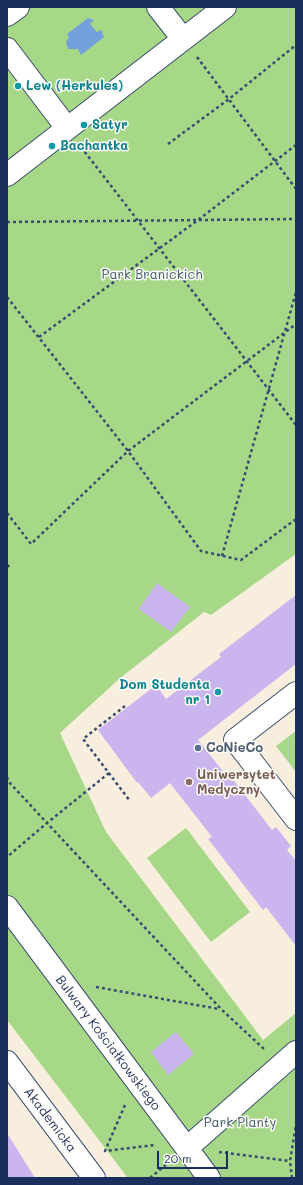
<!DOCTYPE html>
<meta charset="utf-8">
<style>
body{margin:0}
#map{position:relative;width:303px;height:1185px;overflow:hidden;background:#f8eede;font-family:Mali,sans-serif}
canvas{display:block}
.frame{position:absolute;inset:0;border:8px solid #1b2f5e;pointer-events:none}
.scale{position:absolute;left:157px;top:1151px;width:71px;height:18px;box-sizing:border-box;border:2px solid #1b2f5e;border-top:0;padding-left:5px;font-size:12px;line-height:14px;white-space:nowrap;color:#1b2f5e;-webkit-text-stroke:3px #fdfcf7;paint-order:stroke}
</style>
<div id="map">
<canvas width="303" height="1185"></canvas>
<div class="frame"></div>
<div class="scale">20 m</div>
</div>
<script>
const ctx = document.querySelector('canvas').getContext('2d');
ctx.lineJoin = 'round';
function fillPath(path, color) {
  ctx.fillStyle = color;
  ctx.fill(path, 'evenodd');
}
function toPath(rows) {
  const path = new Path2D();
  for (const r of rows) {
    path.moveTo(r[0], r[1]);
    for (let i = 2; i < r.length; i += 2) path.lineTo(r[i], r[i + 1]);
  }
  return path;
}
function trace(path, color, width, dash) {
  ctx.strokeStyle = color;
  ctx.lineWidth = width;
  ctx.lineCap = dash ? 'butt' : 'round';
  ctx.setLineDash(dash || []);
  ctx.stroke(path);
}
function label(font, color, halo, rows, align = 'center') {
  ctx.font = font + ' Mali,sans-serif';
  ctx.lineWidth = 3;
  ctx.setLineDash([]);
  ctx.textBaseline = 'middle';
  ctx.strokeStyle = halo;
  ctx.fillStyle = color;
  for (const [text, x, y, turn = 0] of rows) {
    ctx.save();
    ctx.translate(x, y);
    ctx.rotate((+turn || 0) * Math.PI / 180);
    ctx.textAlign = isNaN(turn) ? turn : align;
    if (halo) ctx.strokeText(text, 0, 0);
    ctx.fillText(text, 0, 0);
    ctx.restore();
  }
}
const green = toPath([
 [7,7,296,7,296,554,211,615,204,612,119,679,60,733,106,832,263,1040,296,1013,296,1178,128,1178,7,1020],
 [296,731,296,772,276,746],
 [186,828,250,912,211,942,147,858]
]);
const water = toPath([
 [88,18,94,20,90,24,97,32,101,30,104,37,81,55,78,49,68,49,66,42,69,38,67,34]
]);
const building = toPath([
 [157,583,190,607,171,632,139,609],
 [296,595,296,664,198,740,226,775,228,773,272,830,276,827,291,846,287,850,296,861,296,946,266,907,263,910,208,839,212,837,170,783,151,798,138,782,137,783,98,730,156,685,166,699,221,657,219,654],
 [176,1032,194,1054,168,1075,151,1052],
 [7,1133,35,1178,7,1178]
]);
const path = toPath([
 [197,57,296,189],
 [168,144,229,99,296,45],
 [81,147,296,425],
 [7,222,296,219],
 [7,297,128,451,201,551,241,560,296,519],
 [39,337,198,220,296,145],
 [7,513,31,544,128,451,296,324],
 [222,556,296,292],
 [7,567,11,564],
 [125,706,83,739,130,801],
 [109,773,47,823,221,1009,264,1049],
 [7,777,8,781,47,823,7,857],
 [96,987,219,1009],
 [125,1105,105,1151,155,1145],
 [219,1152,290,1161],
 [150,1178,169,1162],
 [292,1178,290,1161,296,1125]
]);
const minor = toPath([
 [158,7,183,39],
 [7,15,18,7],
 [7,49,67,128],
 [7,175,225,7],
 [296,693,235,740,296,819],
 [7,907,209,1178],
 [7,1062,94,1178],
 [187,1148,296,1052]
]);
const markers = [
 [18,86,4,"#0f9aa8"],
 [84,125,4,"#0f9aa8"],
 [52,146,4,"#0f9aa8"],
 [218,692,4,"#0f9aa8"],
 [198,748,4,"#5c6f8a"],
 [189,782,4,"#8d6e63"]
];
const cultureNames = [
 ["Lew (Herkules)",26,86],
 ["Satyr",92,125],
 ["Bachantka",60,146],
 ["Dom Studenta",210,685,"right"],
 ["nr 1",210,700,"right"]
];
const parkNames = [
 ["Park Branickich",152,275],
 ["Park Planty",240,1123]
];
const serviceNames = [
 ["CoNieCo",206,748]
];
const educationNames = [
 ["Uniwersytet",197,775],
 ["Medyczny",197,790]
];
const streetNames = [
 ["Bulwary Kościałkowskiego",108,1043,53],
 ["Akademicka",50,1120,53]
];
fillPath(green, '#a6d887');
fillPath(water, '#72a0da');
fillPath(building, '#cab5ef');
trace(minor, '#3c4c71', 24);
trace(path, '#3c4c71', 2.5, [3, 3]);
trace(minor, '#fff', 22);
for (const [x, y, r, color] of markers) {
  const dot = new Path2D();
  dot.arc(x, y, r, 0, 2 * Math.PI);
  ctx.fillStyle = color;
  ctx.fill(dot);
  trace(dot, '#fdfcf7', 1.5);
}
label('bold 13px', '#0d838f', '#fdfcf7', cultureNames, 'left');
label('13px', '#3e5968', '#fdfcf7', parkNames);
label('bold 13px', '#4e5e75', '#fdfcf7', serviceNames, 'left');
label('bold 13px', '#785e54', '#fdfcf7', educationNames, 'left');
label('13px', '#1b2f5e', '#fdfcf7', streetNames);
</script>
